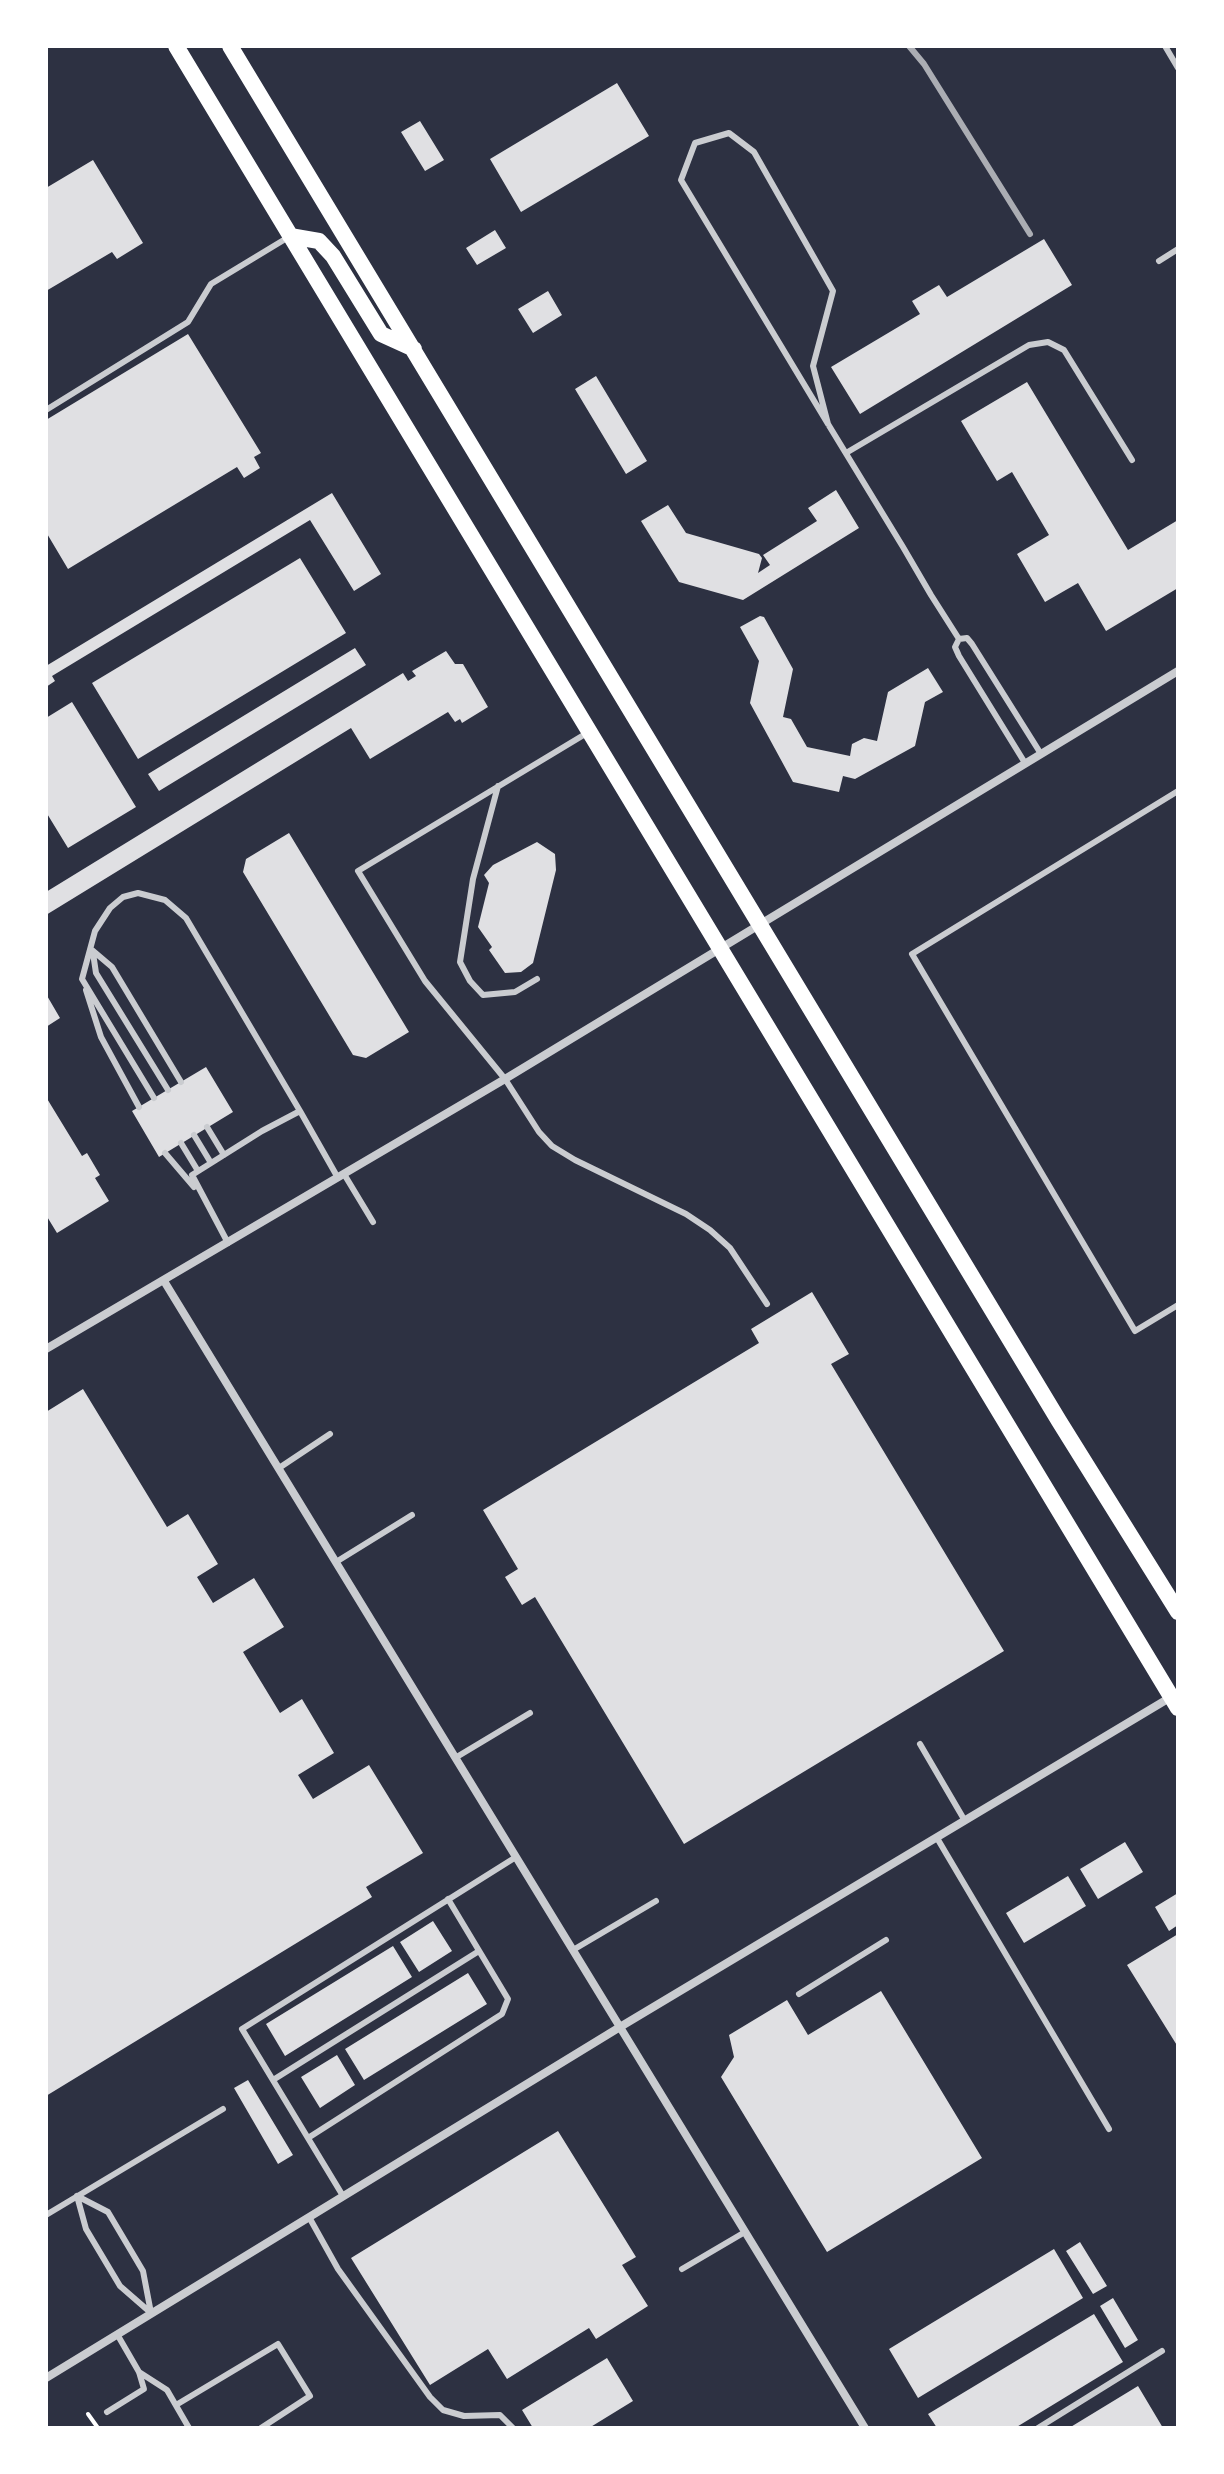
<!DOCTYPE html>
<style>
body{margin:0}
#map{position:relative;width:1224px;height:2474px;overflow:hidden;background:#2d3142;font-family:"Libre Baskerville",serif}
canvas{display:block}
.frame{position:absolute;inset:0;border:48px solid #fff;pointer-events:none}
</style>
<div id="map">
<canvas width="1224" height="2474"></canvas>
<div class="frame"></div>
</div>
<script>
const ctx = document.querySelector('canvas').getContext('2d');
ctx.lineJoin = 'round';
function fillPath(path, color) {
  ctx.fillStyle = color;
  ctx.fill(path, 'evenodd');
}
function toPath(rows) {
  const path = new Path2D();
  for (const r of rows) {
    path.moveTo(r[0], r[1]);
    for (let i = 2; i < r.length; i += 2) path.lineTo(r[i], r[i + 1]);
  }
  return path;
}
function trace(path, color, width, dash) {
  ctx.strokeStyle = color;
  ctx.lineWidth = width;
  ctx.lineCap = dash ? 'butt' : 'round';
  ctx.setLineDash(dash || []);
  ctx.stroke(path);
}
const building = toPath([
 [617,83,649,136,521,212,490,159],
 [420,121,444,160,425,171,401,132],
 [93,160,143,243,117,259,112,252,46,291,46,188],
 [495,230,506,248,477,265,466,248],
 [1044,239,1072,285,860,414,831,367,920,314,912,301,939,285,947,297],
 [548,291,562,315,533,333,518,309],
 [188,334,261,453,254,457,260,468,244,478,237,467,68,569,46,532,46,420],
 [596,376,647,461,626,474,575,389],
 [1027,382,1128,550,1178,520,1178,588,1106,631,1078,583,1045,602,1017,554,1049,535,1012,472,997,481,961,421],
 [836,490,859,528,743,600,679,582,641,521,668,505,686,533,759,554,762,558,758,573,770,565,763,555,817,521,808,508],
 [332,493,381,574,354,591,310,520,52,676,55,681,46,687,46,666],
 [300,558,346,633,138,759,92,683],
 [760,616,764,617,793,669,783,717,791,719,807,747,850,756,852,744,864,738,877,741,888,692,928,668,943,692,925,702,915,746,855,779,843,776,839,792,793,782,750,703,759,661,740,627],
 [355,648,366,665,159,791,148,774],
 [446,651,455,664,463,664,488,707,462,723,460,719,455,722,448,712,370,759,351,728,46,915,46,892,403,673,408,681,416,676,412,671],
 [72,702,136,807,68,848,46,812,46,718],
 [289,833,409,1032,366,1058,353,1055,243,872,246,859],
 [537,842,555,854,556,870,533,963,521,972,505,973,489,950,492,947,478,927,489,883,484,875,493,865],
 [46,994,60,1018,46,1027],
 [206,1067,233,1112,159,1157,132,1111],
 [46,1097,82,1156,87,1153,100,1175,95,1178,109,1201,57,1233,46,1215],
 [812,1292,849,1354,831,1364,1004,1651,684,1844,535,1597,522,1605,505,1577,518,1569,483,1510,759,1343,751,1329],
 [83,1389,167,1527,188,1514,218,1564,197,1577,213,1603,254,1578,284,1627,243,1652,280,1713,302,1699,334,1753,298,1775,313,1799,369,1765,423,1853,366,1887,372,1897,46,2096,46,1412],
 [1125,1842,1143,1872,1098,1899,1080,1869],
 [1068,1876,1086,1906,1024,1943,1006,1913],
 [1178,1893,1178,1925,1169,1931,1155,1907],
 [433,1921,452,1951,419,1972,400,1942],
 [1178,1934,1178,2047,1127,1965],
 [393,1946,412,1977,285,2056,266,2024],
 [468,1973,487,2004,364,2080,345,2049],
 [881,1991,982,2158,827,2252,721,2077,734,2057,729,2035,787,2000,808,2035],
 [337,2055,355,2085,320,2108,301,2077],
 [248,2080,293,2155,278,2164,234,2088],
 [558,2131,636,2257,622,2265,648,2306,596,2339,589,2328,507,2379,488,2349,430,2385,351,2258],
 [1080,2242,1107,2286,1093,2294,1066,2251],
 [1054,2249,1083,2298,918,2398,889,2349],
 [1113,2298,1138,2340,1125,2348,1100,2306],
 [1094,2314,1123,2362,1015,2428,937,2428,928,2414],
 [607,2358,633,2401,589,2428,533,2428,522,2410],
 [1138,2386,1163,2428,1069,2428]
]);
const path = toPath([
 [88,2414,98,2428]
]);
const service = toPath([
 [1165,46,1178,68],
 [1159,261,1178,249],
 [46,410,188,322,211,284,287,238],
 [828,424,813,366,833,291,754,152,729,133,695,143,681,180,828,424,903,547,931,595,959,639],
 [846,453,1029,345,1048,342,1064,350,1132,460],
 [587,733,358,871,425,981,505,1079,539,1132,552,1146,575,1160,686,1214,710,1230,730,1248,767,1304],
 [1025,763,959,656,955,647,959,639,967,638,972,644,1041,754],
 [498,786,473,879,460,962,470,981,483,995,515,992,537,979],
 [1178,791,912,954,1135,1331,1178,1305],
 [92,950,112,967,181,1082],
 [93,953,96,973,168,1090],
 [86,990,101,1037,139,1107],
 [154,1098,82,979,95,931,110,908,123,897,138,893,165,900,186,918,300,1111],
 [207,1127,224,1155],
 [194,1135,211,1163],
 [181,1143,198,1171],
 [165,1153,194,1187],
 [344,1174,373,1222],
 [228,1243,192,1175,262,1131,300,1111,338,1178],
 [279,1468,330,1434],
 [336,1562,412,1515],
 [920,1744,965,1821],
 [455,1758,530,1713],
 [937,1838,1109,2129],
 [573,1950,656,1901],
 [799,1994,886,1940],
 [273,2080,479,1951],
 [308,2138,502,2014,508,1999,448,1899],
 [77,2196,108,2212,143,2271,151,2313,120,2286,86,2229,77,2196],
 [343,2196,242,2029,516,1857],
 [46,2215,223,2109],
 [309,2217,338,2269,430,2397,443,2410,464,2416,500,2415,513,2428],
 [682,2269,745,2232],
 [139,2372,167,2390,189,2428],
 [176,2405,278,2344,310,2396,261,2428],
 [107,2412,144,2389,139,2372,117,2334],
 [1038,2428,1162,2351]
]);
const minor = toPath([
 [164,1281,865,2428],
 [46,1349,505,1079,1178,671],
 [46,2378,620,2027,1171,1697]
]);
const secondary = toPath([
 [176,46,1178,1708],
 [230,46,1059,1421,1178,1612],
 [290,236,319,241,333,256,381,334,414,349]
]);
const rail = toPath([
 [909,46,924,64,1030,234]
]);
fillPath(building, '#e0e0e3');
trace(path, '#fff', 4);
trace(service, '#caccd0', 6);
trace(minor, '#caccd0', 8);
trace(secondary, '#fff', 16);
trace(rail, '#abadb3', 6);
</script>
